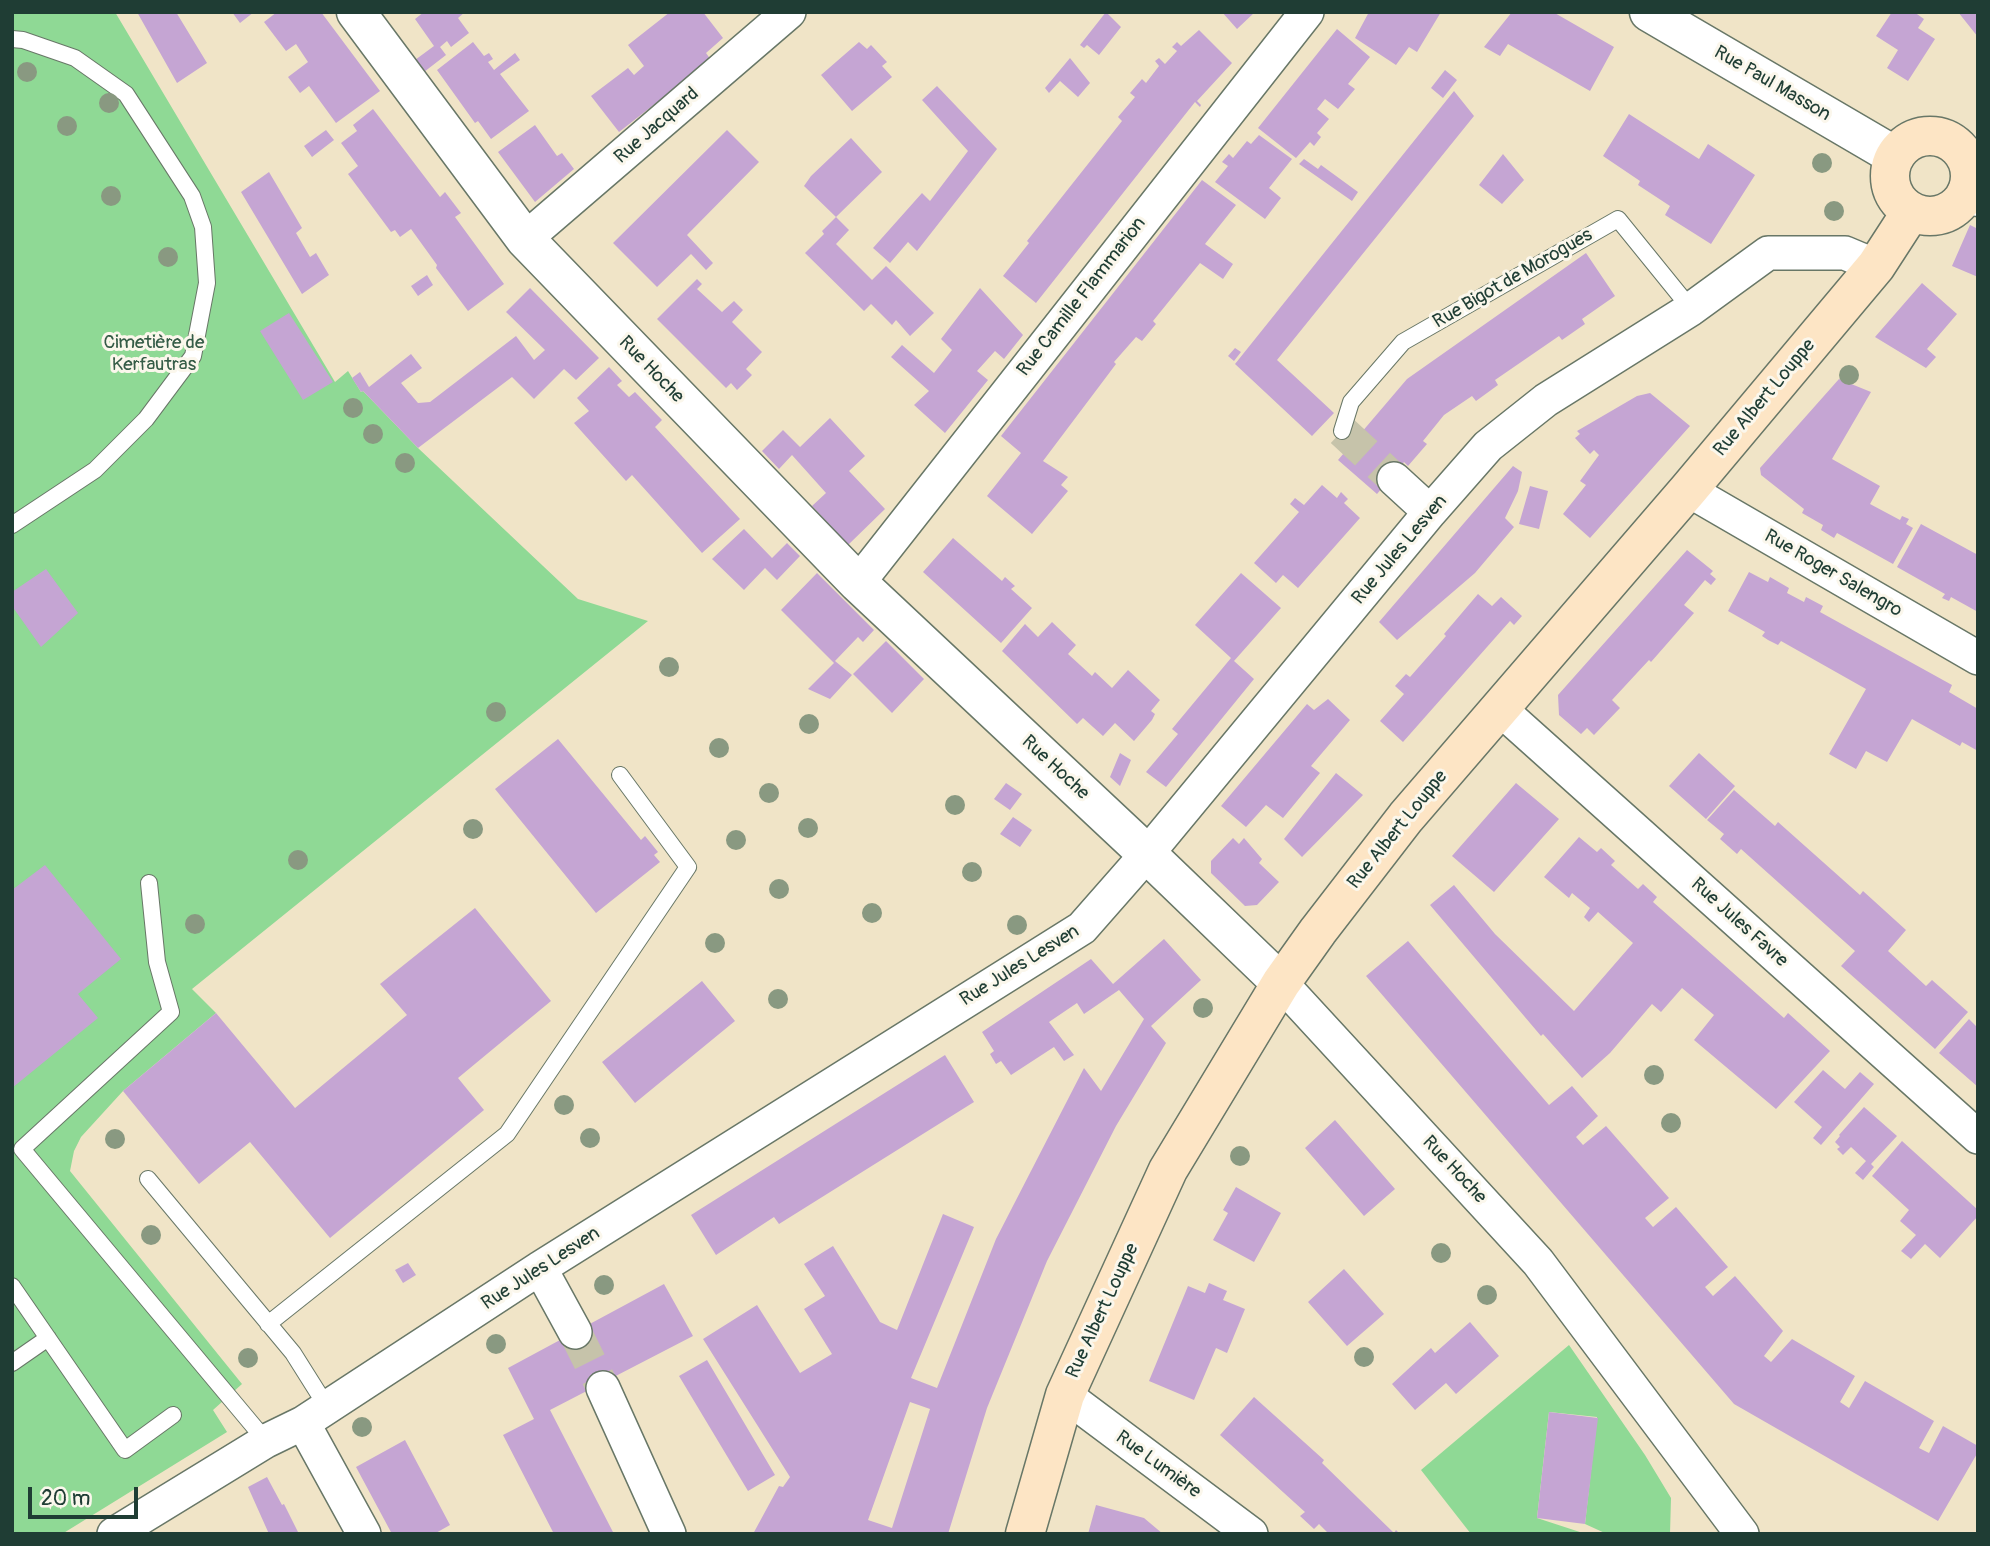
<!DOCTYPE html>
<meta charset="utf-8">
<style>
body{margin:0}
#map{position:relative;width:1990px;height:1546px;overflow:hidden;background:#f0e4c7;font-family:Pangolin,sans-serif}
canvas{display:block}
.frame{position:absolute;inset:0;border:14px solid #1f3d34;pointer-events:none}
.scale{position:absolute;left:28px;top:1487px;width:110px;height:32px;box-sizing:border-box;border:4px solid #1f3d34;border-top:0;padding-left:9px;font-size:21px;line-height:24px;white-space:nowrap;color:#1f3d34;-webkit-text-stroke:5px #fbf7ec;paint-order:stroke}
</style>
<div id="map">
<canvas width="1990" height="1546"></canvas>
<div class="frame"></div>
<div class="scale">20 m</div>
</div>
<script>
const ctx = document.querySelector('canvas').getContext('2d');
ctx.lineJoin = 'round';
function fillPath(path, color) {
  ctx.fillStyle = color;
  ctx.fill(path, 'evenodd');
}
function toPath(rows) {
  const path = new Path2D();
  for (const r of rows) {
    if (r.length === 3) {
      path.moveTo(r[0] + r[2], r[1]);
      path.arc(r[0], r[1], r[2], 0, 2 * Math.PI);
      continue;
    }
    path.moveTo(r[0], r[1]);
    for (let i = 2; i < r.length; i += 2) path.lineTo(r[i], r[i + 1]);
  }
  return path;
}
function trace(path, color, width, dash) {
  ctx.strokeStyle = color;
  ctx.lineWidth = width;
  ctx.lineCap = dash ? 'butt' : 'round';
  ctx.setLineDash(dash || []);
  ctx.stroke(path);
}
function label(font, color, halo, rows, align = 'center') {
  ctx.font = font + ' Pangolin,sans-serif';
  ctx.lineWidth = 6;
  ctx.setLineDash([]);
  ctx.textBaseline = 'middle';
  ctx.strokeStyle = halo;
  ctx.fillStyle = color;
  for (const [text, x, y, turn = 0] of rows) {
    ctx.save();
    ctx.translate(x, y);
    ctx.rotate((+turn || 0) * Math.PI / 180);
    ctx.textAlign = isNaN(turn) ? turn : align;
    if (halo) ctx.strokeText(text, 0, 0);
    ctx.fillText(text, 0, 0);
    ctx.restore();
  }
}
const green = toPath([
 [12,12,115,12,335,382,348,371,361,392,363,391,418,448,578,599,648,621,192,989,216,1013,123,1091,81,1137,74,1151,70,1171,242,1384,213,1410,227,1432,62,1534,12,1534],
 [1569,1345,1645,1455,1671,1498,1670,1534,1607,1534,1585,1524,1597,1417,1549,1412,1537,1518,1586,1534,1471,1534,1421,1470]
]);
const building = toPath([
 [137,12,176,12,207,63,177,83],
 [232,12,254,12,240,23],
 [277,12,321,12,380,91,336,123,309,86,300,93,288,77,308,62,296,44,286,51,264,22],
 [424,12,465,12,458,18,469,33,451,47,447,41,440,47,446,55,424,72,415,60,434,46,415,19],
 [670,12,703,12,723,38,706,53,711,60,619,132,591,96,628,68,634,75,644,66,628,45],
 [1106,12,1121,27,1099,55,1087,45,1084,48,1080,45],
 [1222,12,1255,12,1237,29],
 [1369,12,1441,12,1417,52,1409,47,1396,65,1355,38],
 [1512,12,1553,12,1614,47,1590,91,1508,44,1500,56,1484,47],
 [1892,12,1914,12,1924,19,1918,28,1935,39,1908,81,1887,68,1898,50,1876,36],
 [1958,12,1978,12,1978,37],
 [1337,29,1370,57,1348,84,1355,89,1338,109,1325,99,1317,109,1329,119,1317,133,1321,137,1314,146,1310,142,1296,158,1258,128],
 [1199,30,1232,63,1197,101,1201,105,1200,107,1195,102,1036,303,1003,276,1029,243,1027,241,1122,121,1118,117,1135,97,1130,93,1142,79,1146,83,1159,66,1155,61,1159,58,1165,64,1177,51,1172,47,1177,42,1181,46],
 [473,42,484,56,489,53,493,59,488,62,494,70,515,53,520,60,500,74,529,111,491,139,478,121,475,123,437,70],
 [859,42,867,49,871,45,887,62,882,66,892,77,852,111,821,75],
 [1070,58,1090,83,1078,97,1060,81,1049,93,1045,88],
 [1445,70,1457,80,1443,98,1431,88],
 [937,86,997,149,917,251,908,242,890,263,873,248,922,193,930,201,968,151,922,100],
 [1454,91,1474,116,1277,360,1334,413,1312,436,1235,364],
 [373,109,440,197,445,192,461,213,455,217,504,284,468,311,436,268,437,265,411,229,400,237,395,230,391,232,348,174,358,166,341,143,357,131,353,125],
 [1629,114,1699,159,1708,144,1755,175,1711,244,1665,215,1670,206,1638,185,1640,181,1603,156],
 [535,125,557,156,562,153,574,169,535,202,498,152],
 [326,130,334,140,312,157,304,146],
 [727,130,759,162,687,235,713,263,706,270,691,254,657,287,613,243],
 [1259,135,1292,159,1269,188,1281,198,1265,219,1215,182,1228,166,1222,162,1229,154,1233,158,1247,141,1251,144],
 [851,138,882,172,836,217,804,186,811,176],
 [1503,154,1524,180,1502,204,1479,185],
 [1304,159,1318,169,1321,165,1358,192,1352,201,1299,164],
 [269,172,302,228,296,233,310,257,316,253,329,275,302,294,241,192],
 [1202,180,1236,205,1205,244,1233,264,1223,279,1200,263,1153,321,1156,324,1142,341,1136,337,1114,362,1116,364,1043,461,1068,477,1061,485,1068,491,1032,534,987,496,1021,453,1001,436],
 [836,217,849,230,836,244,872,280,886,266,934,313,910,336,896,320,892,325,871,304,864,311,805,253,824,234,822,231],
 [1970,225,1978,229,1978,277,1952,266],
 [1586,253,1615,296,1582,319,1585,324,1562,340,1559,336,1495,380,1498,385,1476,401,1472,396,1444,415,1423,441,1427,444,1408,466,1404,462,1377,494,1338,460,1407,379],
 [427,275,433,285,418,296,411,286],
 [697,279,702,284,697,289,722,312,734,301,743,310,732,322,762,352,746,369,752,375,737,390,731,383,726,388,657,319],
 [1922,283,1957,314,1927,349,1936,357,1926,368,1875,337],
 [530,288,599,358,576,380,564,369,534,399,512,377,418,448,363,391,361,392,352,378,360,372,369,387,411,354,422,368,401,383,418,403,430,402,516,336,534,360,545,350,506,312],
 [980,288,1023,335,1004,359,995,351,977,371,988,380,945,433,914,405,929,391,891,357,902,345,934,373,952,350,941,339],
 [289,313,333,382,303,400,260,331],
 [1235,348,1241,352,1234,361,1228,356],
 [609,367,622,381,617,385,629,397,635,392,662,420,655,427,740,519,702,553,632,475,626,481,574,423,589,411,577,398],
 [1839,379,1871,392,1832,459,1880,486,1870,504,1900,520,1902,516,1909,519,1906,524,1913,528,1893,564,1837,533,1834,538,1821,530,1823,525,1802,513,1804,509,1761,475,1760,468],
 [1650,393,1690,426,1590,538,1563,514,1586,485,1580,481,1599,455,1594,450,1590,454,1575,438,1580,434,1577,431,1637,396],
 [830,418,865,456,849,471,885,509,848,545,812,506,826,493,792,455,779,469,762,451,783,430,800,447],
 [1513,466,1522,472,1518,491,1505,518,1514,527,1475,573,1397,640,1379,622],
 [1322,485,1337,498,1341,492,1348,499,1344,503,1360,518,1298,588,1283,575,1276,583,1254,563,1299,512,1290,504,1295,498,1304,505],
 [1530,486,1548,491,1539,529,1519,524],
 [1921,524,1978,555,1978,612,1951,597,1949,601,1942,598,1945,594,1897,567],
 [744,529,772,558,787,543,800,556,777,580,765,568,744,590,712,559],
 [953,538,1002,581,1005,577,1015,586,1011,589,1032,608,1001,643,923,572],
 [1687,550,1713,571,1710,574,1716,579,1711,585,1705,580,1684,605,1694,613,1651,662,1649,660,1612,700,1620,708,1594,735,1587,728,1581,734,1559,715,1558,695],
 [46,569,78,613,41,647,12,606,12,592],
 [1749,572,1768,582,1770,577,1789,588,1787,593,1804,602,1806,597,1823,606,1820,612,1952,685,1949,692,1978,709,1978,751,1962,742,1960,746,1912,719,1887,762,1866,751,1856,769,1829,754,1866,689,1781,641,1778,645,1768,640,1762,636,1765,632,1728,611],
 [817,573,874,630,863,642,858,637,835,661,852,675,830,699,808,689,834,663,781,610],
 [1241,573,1281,608,1234,661,1254,679,1166,787,1146,772,1178,734,1172,729,1231,658,1195,625],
 [1478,594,1492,606,1501,597,1522,616,1514,625,1510,621,1403,742,1380,721,1404,694,1395,686,1406,674,1410,677,1446,636,1444,634],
 [1052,622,1076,645,1068,654,1092,676,1095,672,1112,688,1128,670,1160,700,1151,711,1155,714,1152,720,1134,741,1115,723,1103,736,1083,718,1077,724,1002,651,1025,624,1038,637],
 [886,641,924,679,892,713,853,674],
 [1328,699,1350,720,1311,766,1320,773,1283,818,1266,805,1246,827,1221,806,1307,704,1314,710],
 [558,739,641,840,645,836,658,852,654,855,660,862,596,913,495,789],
 [1120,753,1131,760,1120,786,1110,777],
 [1699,753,1735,786,1706,819,1669,786],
 [1336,773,1363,795,1302,857,1284,839],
 [1006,783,1022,794,1010,810,994,799],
 [1516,783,1559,819,1494,892,1452,856],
 [1734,790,1775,826,1778,822,1860,895,1863,891,1906,930,1888,951,1926,986,1932,980,1968,1012,1935,1049,1841,966,1855,951,1741,849,1737,854,1720,839,1724,834,1707,820],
 [1013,817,1032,830,1020,847,1000,834],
 [1579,837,1597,852,1601,848,1615,861,1611,865,1638,889,1643,884,1657,897,1653,902,1784,1018,1788,1013,1830,1051,1776,1109,1694,1040,1714,1015,1682,988,1661,1012,1652,1004,1610,1053,1582,1078,1543,1034,1541,1036,1430,905,1454,885,1495,934,1574,1011,1633,943,1598,912,1589,922,1584,917,1590,908,1572,893,1569,898,1544,877],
 [1233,838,1239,844,1244,838,1262,859,1259,863,1279,882,1257,905,1245,906,1211,873,1211,861],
 [45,865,121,959,78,994,98,1018,12,1088,12,890],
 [475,908,551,1001,458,1078,484,1110,330,1238,250,1142,199,1184,123,1091,216,1013,295,1108,407,1015,380,984],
 [1164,939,1201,980,1151,1026,1166,1043,1116,1126,1047,1261,987,1408,948,1534,753,1534,779,1486,783,1487,790,1477,703,1339,757,1305,800,1373,832,1354,804,1309,825,1296,804,1264,833,1246,880,1322,897,1330,943,1214,974,1227,911,1378,937,1388,996,1239,1084,1068,1101,1091,1144,1019,1119,990,1084,1014,1077,1003,1049,1022,1074,1055,1064,1061,1054,1047,1011,1075,1001,1061,996,1064,990,1054,994,1051,982,1032,1091,959,1113,984],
 [910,1402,930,1409,892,1528,868,1520],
 [1408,941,1549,1105,1572,1086,1598,1116,1576,1137,1583,1145,1606,1126,1669,1198,1645,1218,1653,1227,1676,1207,1728,1267,1705,1287,1713,1296,1735,1276,1783,1331,1764,1356,1771,1362,1792,1339,1855,1376,1840,1402,1849,1408,1865,1381,1934,1421,1919,1448,1929,1453,1943,1426,1978,1446,1978,1452,1938,1521,1734,1404,1366,976],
 [702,981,735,1021,635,1103,602,1062],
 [1969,1019,1978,1028,1978,1087,1939,1053],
 [945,1055,974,1102,779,1224,774,1217,716,1255,691,1215],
 [1823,1070,1845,1089,1860,1072,1874,1084,1821,1145,1813,1138,1822,1127,1794,1102],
 [1864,1107,1897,1136,1871,1164,1874,1167,1863,1180,1855,1173,1866,1161,1851,1147,1843,1155,1837,1149,1840,1147,1835,1142,1840,1136,1839,1135],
 [1335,1120,1395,1189,1364,1216,1305,1148],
 [1902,1141,1978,1210,1978,1216,1940,1258,1925,1244,1911,1259,1901,1251,1916,1235,1900,1221,1909,1210,1872,1176],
 [1236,1187,1281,1213,1254,1262,1213,1240,1228,1213,1223,1210],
 [408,1263,416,1275,403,1283,395,1270],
 [1344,1269,1384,1314,1347,1346,1308,1302],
 [1209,1283,1227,1291,1223,1300,1245,1309,1227,1353,1216,1348,1194,1400,1149,1381,1188,1286,1205,1293],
 [664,1284,693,1336,550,1410,614,1534,554,1534,503,1435,534,1419,508,1368],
 [1470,1322,1499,1356,1456,1394,1446,1383,1415,1410,1392,1384,1431,1348,1435,1353],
 [707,1360,775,1475,748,1491,679,1376],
 [1254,1397,1324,1460,1322,1463,1394,1533,1396,1530,1400,1534,1329,1534,1319,1524,1314,1529,1300,1516,1305,1512,1220,1435],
 [1549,1412,1598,1418,1585,1524,1537,1518],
 [405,1440,450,1525,434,1534,392,1534,356,1467],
 [267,1477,282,1505,284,1504,299,1534,269,1534,248,1487],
 [1096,1505,1144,1518,1163,1534,1088,1534]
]);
const minorTunnel = toPath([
 [1342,431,1394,479],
 [575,1332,603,1388]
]);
const service = toPath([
 [12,39,23,40,75,58,126,94,192,196,203,227,207,283,193,356,146,419,95,470,12,525],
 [1342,431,1351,402,1403,342,1618,219,1691,309],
 [149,883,157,962,171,1012,22,1149,266,1441],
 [148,1179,293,1353,327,1407],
 [12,1286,125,1450,173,1415],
 [268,1324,507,1134,688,867,620,775],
 [12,1363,48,1338]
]);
const minor = toPath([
 [525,239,789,12],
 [1394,479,1430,512],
 [1688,490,1978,658],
 [858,583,1307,12],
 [1500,709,1978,1137],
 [1281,983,1538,1262,1742,1534],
 [540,1268,575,1332],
 [603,1388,669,1534],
 [1065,1395,1251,1534],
 [303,1423,364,1534],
 [114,1534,266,1441,303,1423,540,1268,1082,928,1147,854,1430,512,1488,446,1546,400,1691,309,1768,253,1845,253,1876,266]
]);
const tertiary = toPath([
 [356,12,525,239,858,583,1147,854,1281,983],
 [1649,12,1895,156],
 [1967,192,1978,197]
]);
const secondary = toPath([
 [1930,176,40],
 [1025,1534,1065,1395,1168,1170,1281,983,1318,931,1406,817,1688,490,1876,266,1911,212]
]);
const trees = [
 [27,72],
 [109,103],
 [67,126],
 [1822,163],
 [111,196],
 [1834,211],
 [168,257],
 [1849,375],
 [353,408],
 [373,434],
 [405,463],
 [669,667],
 [496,712],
 [809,724],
 [719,748],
 [769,793],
 [955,805],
 [808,828],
 [473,829],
 [736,840],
 [298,860],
 [972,872],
 [779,889],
 [872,913],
 [195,924],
 [1017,925],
 [715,943],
 [778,999],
 [1203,1008],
 [1654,1075],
 [564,1105],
 [1671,1123],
 [590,1138],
 [115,1139],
 [1240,1156],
 [151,1235],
 [1441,1253],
 [604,1285],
 [1487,1295],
 [496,1344],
 [1364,1357],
 [248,1358],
 [362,1427]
];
const streetNames = [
 ["Rue Paul Masson",1772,84,30],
 ["Rue Jacquard",657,126,-41],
 ["Rue Bigot de Morogues",1513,279,-30],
 ["Rue Camille Flammarion",1082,297,-52],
 ["Rue Hoche",651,370,46],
 ["Rue Albert Louppe",1765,398,-50],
 ["Rue Jules Lesven",1400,550,-50],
 ["Rue Roger Salengro",1833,574,30],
 ["Rue Hoche",1055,768,43],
 ["Rue Albert Louppe",1398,830,-51],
 ["Rue Jules Favre",1739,923,42],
 ["Rue Jules Lesven",1020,966,-32],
 ["Rue Hoche",1454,1170,47],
 ["Rue Jules Lesven",541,1269,-33],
 ["Rue Albert Louppe",1103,1311,-65],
 ["Rue Lumière",1158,1465,36]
];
const parkNames = [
 ["Cimetière de",154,343],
 ["Kerfautras",154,365]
];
fillPath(green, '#8fd995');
fillPath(building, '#c5a5d3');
trace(minorTunnel, '#c6c3aa', 33, [33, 17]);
trace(service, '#687767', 18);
trace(minor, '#687767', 36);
trace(tertiary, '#687767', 41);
trace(secondary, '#687767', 41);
trace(service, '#fff', 16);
trace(minor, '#fff', 33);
trace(tertiary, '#fff', 38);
trace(secondary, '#fde5c5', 38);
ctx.fillStyle = '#899981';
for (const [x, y] of trees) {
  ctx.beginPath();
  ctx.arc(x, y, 10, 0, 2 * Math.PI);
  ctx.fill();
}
label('19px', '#1f3d34', '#fbf7ec', streetNames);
label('19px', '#355c47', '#fbf7ec', parkNames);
</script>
